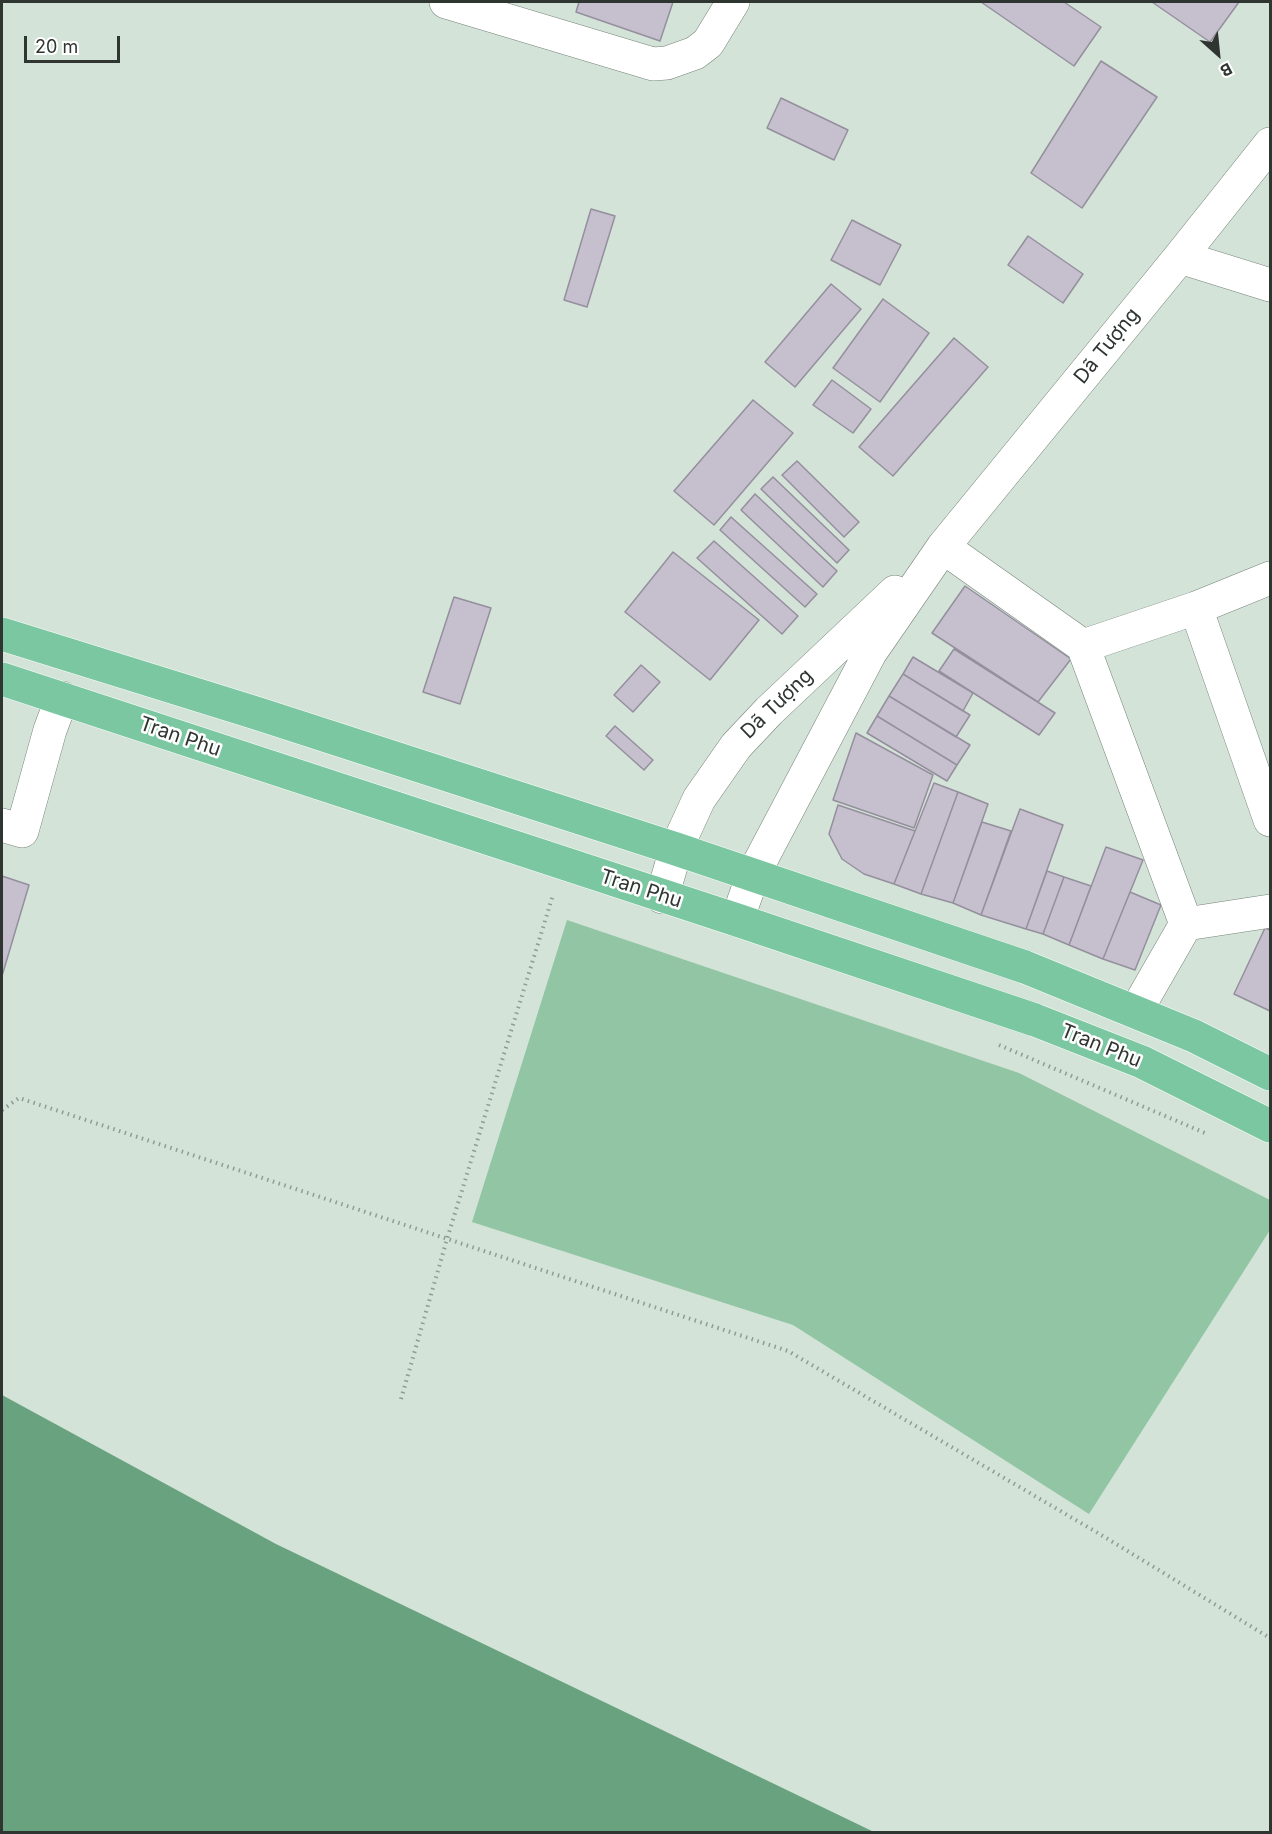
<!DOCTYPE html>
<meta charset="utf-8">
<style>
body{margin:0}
#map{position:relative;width:1272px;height:1834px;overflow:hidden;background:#d3e3d8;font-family:Inter,sans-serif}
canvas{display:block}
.frame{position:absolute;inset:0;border:3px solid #2f3531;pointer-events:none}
.north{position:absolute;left:1188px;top:24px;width:60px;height:60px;-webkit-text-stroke:4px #fff;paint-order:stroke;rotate:153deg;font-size:16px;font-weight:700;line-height:24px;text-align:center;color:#2f3531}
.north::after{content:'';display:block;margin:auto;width:21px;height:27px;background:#2f3531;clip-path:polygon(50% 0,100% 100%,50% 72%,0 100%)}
.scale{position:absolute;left:24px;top:36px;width:96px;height:27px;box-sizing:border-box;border:3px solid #2f3531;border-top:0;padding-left:8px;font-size:18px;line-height:21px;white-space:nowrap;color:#2f3531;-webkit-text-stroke:4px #fff;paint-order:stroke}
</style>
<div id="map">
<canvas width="1272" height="1834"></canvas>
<div class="frame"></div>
<div class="north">B</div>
<div class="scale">20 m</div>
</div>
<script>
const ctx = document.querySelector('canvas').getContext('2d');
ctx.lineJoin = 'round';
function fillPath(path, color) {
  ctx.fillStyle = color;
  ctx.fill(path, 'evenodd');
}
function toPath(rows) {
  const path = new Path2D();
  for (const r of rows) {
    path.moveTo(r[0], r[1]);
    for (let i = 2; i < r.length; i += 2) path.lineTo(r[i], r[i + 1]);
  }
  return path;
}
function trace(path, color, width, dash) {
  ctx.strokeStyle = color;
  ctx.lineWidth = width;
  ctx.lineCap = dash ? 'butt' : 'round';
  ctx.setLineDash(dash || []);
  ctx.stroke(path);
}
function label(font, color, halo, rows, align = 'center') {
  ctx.font = font + ' Inter,sans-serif';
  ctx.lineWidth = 5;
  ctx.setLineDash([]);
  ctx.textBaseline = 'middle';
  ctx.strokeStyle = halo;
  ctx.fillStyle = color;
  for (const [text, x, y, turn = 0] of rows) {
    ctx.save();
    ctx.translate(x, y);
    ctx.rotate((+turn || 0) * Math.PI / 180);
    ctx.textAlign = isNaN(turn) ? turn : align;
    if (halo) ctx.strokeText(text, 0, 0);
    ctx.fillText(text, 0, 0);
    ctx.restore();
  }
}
const green = toPath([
 [567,920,1019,1073,1270,1200,1270,1230,1089,1514,793,1325,472,1222]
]);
const water = toPath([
 [2,1395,276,1544,874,1832,2,1832]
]);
const building = toPath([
 [579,2,673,2,660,41,576,12,579,2],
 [981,2,1064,2,1101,27,1074,66,981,2],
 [1152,2,1239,2,1210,42,1152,2],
 [1101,61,1157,97,1082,208,1031,173,1101,61],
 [781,98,848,130,834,160,767,128,781,98],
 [591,209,615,216,587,307,564,300,591,209],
 [852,220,901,245,880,285,831,260,852,220],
 [1028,236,1083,274,1063,303,1008,265,1028,236],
 [831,284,861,309,795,387,765,362,831,284],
 [883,299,929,333,880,402,833,368,883,299],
 [954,338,988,367,893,476,859,447,954,338],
 [832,380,871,409,853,433,813,405,832,380],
 [753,400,793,433,714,525,674,491,753,400],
 [797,461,859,522,844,537,782,475,797,461],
 [773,477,849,550,837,563,761,489,773,477],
 [755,494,837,571,823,587,741,510,755,494],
 [731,517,817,594,805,607,720,530,731,517],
 [714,541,798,616,782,634,697,558,714,541],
 [673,552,759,620,710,680,625,612,673,552],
 [965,586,1071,659,1038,702,932,633,965,586],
 [454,597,491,608,460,704,423,692,454,597],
 [954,649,1055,713,1039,735,939,671,954,649],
 [913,657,973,693,963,711,903,674,913,657],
 [641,665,660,682,633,712,614,695,641,665],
 [903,674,970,715,956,737,889,696,903,674],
 [889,696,970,745,957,765,877,716,889,696],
 [877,716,957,765,947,781,867,733,877,716],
 [615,726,653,760,644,770,606,736,615,726],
 [856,733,933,775,914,828,833,800,856,733],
 [934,783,958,792,921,894,894,884,934,783],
 [958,792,988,804,953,903,921,894,958,792],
 [838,805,915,831,894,884,864,874,842,859,829,834,838,805],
 [1020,809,1063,825,1026,929,981,915,1020,809],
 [982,822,1011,831,981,915,953,903,982,822],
 [1106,847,1143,860,1103,959,1069,945,1106,847],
 [1047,871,1064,877,1043,934,1026,929,1047,871],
 [2,876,29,885,2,976,2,876],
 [1064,877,1091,886,1069,945,1043,934,1064,877],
 [1130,892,1161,905,1135,970,1103,959,1130,892],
 [1265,928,1270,930,1270,1011,1234,994,1265,928]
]);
const path = toPath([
 [999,1045,1205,1133],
 [2,1110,19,1098,788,1351,1103,1536,1270,1638],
 [401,1399,447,1239,553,895]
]);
const minor = toPath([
 [446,2,653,64,667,63,695,53,708,43,733,2],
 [1180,257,1270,285],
 [943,547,1083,646,1196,608,1270,578],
 [1196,608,1270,820],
 [1083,646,1186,924],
 [2,825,22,831,50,730,62,698],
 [662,897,676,849,699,799,736,746,769,711,895,592],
 [737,920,753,875,870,653,943,547,1180,257,1270,144],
 [1136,1011,1186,924,1270,911]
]);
const major = toPath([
 [2,634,259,714,676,849,1025,967,1194,1036,1270,1074],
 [2,679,737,920,1035,1020,1142,1062,1270,1126]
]);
const streetNames = [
 ["Dã Tượng",1107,346,-51],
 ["Dã Tượng",777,704,-44],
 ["Tran Phu",180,737,19],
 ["Tran Phu",641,889,18],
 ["Tran Phu",1101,1046,22]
];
fillPath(green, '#91c5a3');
fillPath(water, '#69a27e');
fillPath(building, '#c5bfce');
trace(building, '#958f9d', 1.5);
trace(minor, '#76847a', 34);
trace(major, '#fff', 34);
trace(path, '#909c93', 4, [1.5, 4.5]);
trace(minor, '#fff', 33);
trace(major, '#7bc7a1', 33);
label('20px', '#2f3531', '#fff', streetNames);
</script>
